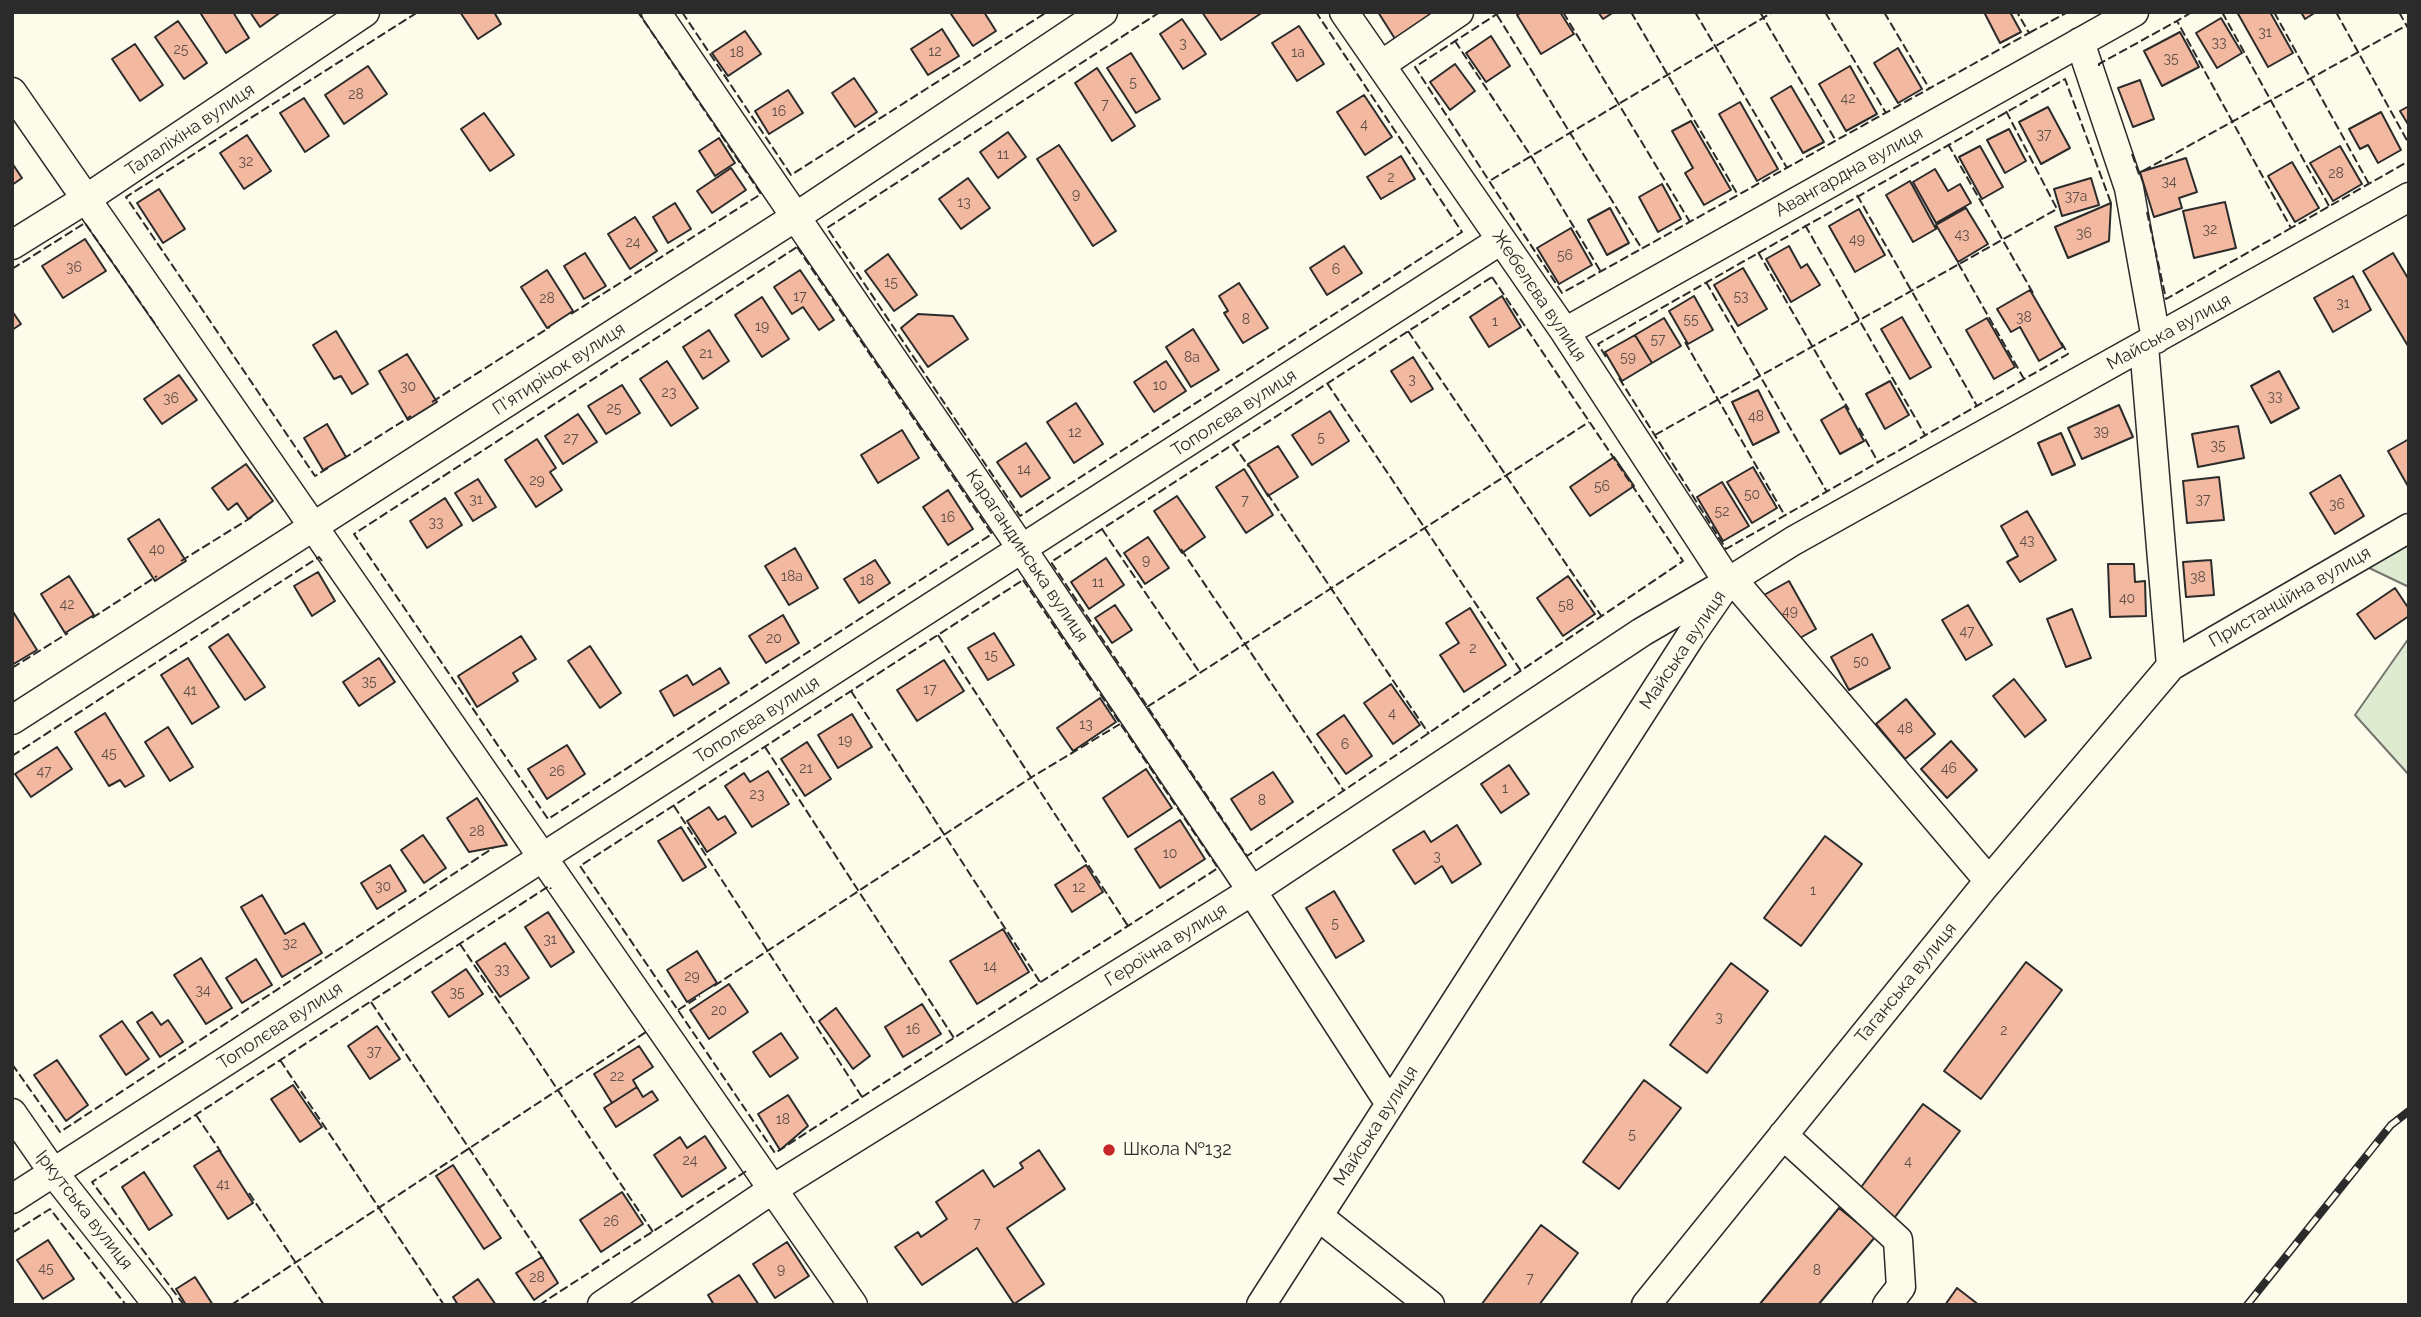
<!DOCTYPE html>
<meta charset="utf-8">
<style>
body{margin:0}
#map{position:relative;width:2421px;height:1317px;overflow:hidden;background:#fdfbea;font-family:Raleway,sans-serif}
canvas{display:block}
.frame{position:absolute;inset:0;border:14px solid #2b2b2b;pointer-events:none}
</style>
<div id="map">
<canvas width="2421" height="1317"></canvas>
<div class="frame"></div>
</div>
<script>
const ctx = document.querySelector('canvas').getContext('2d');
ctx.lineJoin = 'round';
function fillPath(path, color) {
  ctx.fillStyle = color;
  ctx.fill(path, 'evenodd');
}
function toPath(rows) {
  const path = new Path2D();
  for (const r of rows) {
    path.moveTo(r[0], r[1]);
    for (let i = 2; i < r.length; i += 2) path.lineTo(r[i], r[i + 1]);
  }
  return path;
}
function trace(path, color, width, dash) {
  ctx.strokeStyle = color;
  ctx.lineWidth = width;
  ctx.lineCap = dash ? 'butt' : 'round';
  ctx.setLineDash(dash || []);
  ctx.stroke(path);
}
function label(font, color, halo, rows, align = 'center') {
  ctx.font = font + ' Raleway,sans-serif';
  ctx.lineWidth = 5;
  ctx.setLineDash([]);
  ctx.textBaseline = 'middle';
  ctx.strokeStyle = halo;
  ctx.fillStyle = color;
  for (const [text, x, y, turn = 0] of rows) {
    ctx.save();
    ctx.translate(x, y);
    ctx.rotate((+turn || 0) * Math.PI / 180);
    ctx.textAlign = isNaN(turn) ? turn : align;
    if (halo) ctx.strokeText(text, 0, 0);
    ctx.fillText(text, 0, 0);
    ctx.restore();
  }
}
const green = toPath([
 [2409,531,2409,587,2363,565,2409,531],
 [2409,638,2409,775,2355,715,2409,638]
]);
const building = toPath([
 [204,12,233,12,249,38,226,53,201,14,204,12],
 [250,12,281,12,260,27,250,12],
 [460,12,494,12,501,24,478,39,460,12],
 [954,12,984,12,996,31,973,46,951,14,954,12],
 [1202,12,1263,12,1221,40,1202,12],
 [1378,12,1428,12,1432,19,1397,42,1378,12],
 [1522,12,1560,12,1574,34,1541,54,1517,15,1522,12],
 [1598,12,1614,12,1603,19,1598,12],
 [1984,12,2010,12,2021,32,2000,43,1984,12],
 [2237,12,2270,12,2293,53,2268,67,2237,12],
 [2301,12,2316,12,2305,19,2301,12],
 [2221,18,2242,53,2217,68,2196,33,2221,18],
 [1182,19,1206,54,1183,69,1160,34,1182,19],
 [178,21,207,63,184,79,155,37,178,21],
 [1299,26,1324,64,1297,81,1272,43,1299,26],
 [942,29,959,56,928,75,911,49,942,29],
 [745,31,761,54,728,76,712,53,745,31],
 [2180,32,2199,67,2162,86,2144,51,2180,32],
 [1491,36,1510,66,1486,82,1466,53,1491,36],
 [135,44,163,85,140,101,112,59,135,44],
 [1898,48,1922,89,1898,103,1874,63,1898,48],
 [1131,53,1160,99,1136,113,1107,68,1131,53],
 [1455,64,1475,91,1450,110,1430,82,1455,64],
 [368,66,387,94,344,124,325,95,368,66],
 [1850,66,1877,114,1846,131,1819,84,1850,66],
 [1097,68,1135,126,1112,141,1075,83,1097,68],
 [854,78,877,112,855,127,832,93,854,78],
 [2140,80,2154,119,2133,127,2118,88,2140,80],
 [1791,86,1824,142,1803,153,1771,98,1791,86],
 [788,90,803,113,769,134,755,111,788,90],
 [1364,95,1392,137,1365,155,1337,112,1364,95],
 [304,98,329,136,305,152,280,113,304,98],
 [1740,102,1778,169,1757,181,1719,114,1740,102],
 [2409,106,2409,126,2400,111,2409,106],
 [2048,107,2070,148,2041,164,2019,122,2048,107],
 [2381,112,2401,150,2378,163,2368,145,2360,149,2349,129,2381,112],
 [484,113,514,155,490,171,461,129,484,113],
 [1691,121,1731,190,1704,205,1685,173,1693,168,1672,131,1691,121],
 [2009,129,2026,161,2005,173,1987,140,2009,129],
 [1008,132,1026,157,998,178,980,152,1008,132],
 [247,135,271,171,244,189,220,153,247,135],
 [719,138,735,163,715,176,699,151,719,138],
 [1059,145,1116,231,1093,246,1037,159,1059,145],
 [1980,146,2003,187,1982,199,1959,157,1980,146],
 [2340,146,2362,184,2333,201,2310,163,2340,146],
 [1401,156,1415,179,1381,199,1367,177,1401,156],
 [2186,158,2197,192,2179,198,2182,208,2154,217,2140,172,2186,158],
 [2292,162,2319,208,2295,222,2268,176,2292,162],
 [12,163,22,178,12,185,12,163],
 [731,168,746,190,712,213,697,191,731,168],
 [1935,169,1948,191,1960,184,1971,203,1936,223,1913,182,1935,169],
 [968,178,990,208,961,229,939,199,968,178],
 [2091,178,2099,205,2062,216,2054,189,2091,178],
 [1910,181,1936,229,1913,242,1886,195,1910,181],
 [1662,184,1681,219,1658,232,1639,197,1662,184],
 [159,189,185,229,163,243,137,203,159,189],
 [2225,202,2236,248,2194,258,2183,211,2225,202],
 [675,203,691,229,668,243,653,217,675,203],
 [2111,203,2109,241,2068,258,2055,227,2111,203],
 [1610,208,1629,243,1607,255,1588,220,1610,208],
 [1966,208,1988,244,1958,262,1936,225,1966,208],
 [1859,209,1885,255,1855,272,1829,226,1859,209],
 [635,217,657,251,630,269,608,234,635,217],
 [1571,228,1592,265,1559,284,1537,248,1571,228],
 [85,239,106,271,63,298,42,266,85,239],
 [1344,246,1362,273,1327,295,1310,268,1344,246],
 [1789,246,1801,268,1807,264,1820,285,1791,302,1766,259,1789,246],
 [585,253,606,286,584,299,564,266,585,253],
 [2393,253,2409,280,2408,346,2363,271,2393,253],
 [888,254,917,295,894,311,865,271,888,254],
 [1743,268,1767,309,1738,326,1714,285,1743,268],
 [547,270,573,311,547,328,521,287,547,270],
 [800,270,834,320,819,330,803,307,792,314,774,287,800,270],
 [2353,276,2371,310,2333,332,2314,298,2353,276],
 [1239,283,1268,328,1243,343,1224,313,1228,311,1219,296,1239,283],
 [2030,290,2063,347,2039,361,2020,327,2011,332,1997,309,2030,290],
 [1502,296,1521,327,1489,347,1470,317,1502,296],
 [1694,296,1713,330,1688,344,1669,311,1694,296],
 [762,297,789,339,762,357,735,315,762,297],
 [12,311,21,324,12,330,12,311],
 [918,314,953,316,968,339,928,367,901,328,918,314],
 [1902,317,1931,367,1910,379,1881,329,1902,317],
 [1664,318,1681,346,1652,363,1635,335,1664,318],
 [1987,318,2015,367,1994,379,1966,330,1987,318],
 [1193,329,1219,370,1191,387,1166,347,1193,329],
 [709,330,729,361,703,379,683,347,709,330],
 [336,331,368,384,352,394,341,376,334,379,313,345,336,331],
 [1635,335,1652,363,1622,381,1605,352,1635,335],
 [407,354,437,402,408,420,379,371,407,354],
 [1413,357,1433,389,1411,402,1391,371,1413,357],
 [667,361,698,408,671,426,640,379,667,361],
 [1166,361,1186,391,1154,412,1134,382,1166,361],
 [2279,371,2299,408,2271,423,2251,386,2279,371],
 [179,375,197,400,162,424,144,399,179,375],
 [1890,381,1909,415,1885,429,1866,394,1890,381],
 [622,385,640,413,606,434,588,406,622,385],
 [1758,390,1779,432,1753,445,1732,402,1758,390],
 [1076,403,1103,444,1074,463,1047,422,1076,403],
 [2119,405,2133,437,2082,459,2068,428,2119,405],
 [1845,406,1864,441,1840,454,1821,420,1845,406],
 [1330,411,1349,441,1312,465,1292,435,1330,411],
 [578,414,597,442,563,464,545,436,578,414],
 [327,424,346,457,323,470,304,438,327,424],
 [2238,426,2244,458,2198,467,2192,434,2238,426],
 [902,430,919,458,878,483,861,455,902,430],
 [2061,433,2075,465,2052,475,2038,443,2061,433],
 [537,439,556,468,550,472,562,490,536,507,505,460,537,439],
 [2409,439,2409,488,2388,451,2409,439],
 [1026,443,1050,478,1021,497,997,462,1026,443],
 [1278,446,1298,477,1268,496,1248,464,1278,446],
 [1614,457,1634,486,1590,516,1570,487,1614,457],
 [246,464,273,501,248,519,237,503,228,510,212,488,246,464],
 [1753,467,1777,508,1752,523,1727,482,1753,467],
 [1244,469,1273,515,1246,533,1216,487,1244,469],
 [2340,475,2364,516,2335,534,2310,493,2340,475],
 [2219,477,2224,520,2187,523,2183,481,2219,477],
 [478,479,496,507,473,521,455,493,478,479],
 [1722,482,1749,526,1723,541,1697,497,1722,482],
 [948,490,973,529,948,545,923,507,948,490],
 [1177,496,1205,537,1182,553,1154,511,1177,496],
 [445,498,462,525,427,548,410,521,445,498],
 [2027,511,2056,560,2020,582,2007,562,2018,556,2001,526,2027,511],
 [159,519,186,561,155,581,128,539,159,519],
 [1148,537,1169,568,1145,584,1124,553,1148,537],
 [795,548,818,588,789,605,765,566,795,548],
 [1106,558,1124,585,1089,609,1071,582,1106,558],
 [875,560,890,583,859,603,844,579,875,560],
 [2211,560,2214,595,2186,597,2183,562,2211,560],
 [2108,564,2134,564,2135,582,2145,581,2146,616,2110,617,2108,564],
 [318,572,335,601,312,616,294,586,318,572],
 [69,576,94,615,65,633,41,594,69,576],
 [1568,576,1595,614,1563,636,1537,598,1568,576],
 [1789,581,1816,629,1791,643,1764,595,1789,581],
 [2395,588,2409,609,2409,616,2375,639,2357,614,2395,588],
 [1115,605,1132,630,1112,643,1095,618,1115,605],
 [1968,605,1992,645,1966,660,1942,620,1968,605],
 [1470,608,1506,665,1464,692,1440,655,1459,643,1446,623,1470,608],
 [2072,609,2091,658,2066,667,2047,619,2072,609],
 [12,610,37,650,12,665,12,610],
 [783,615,799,643,766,663,749,636,783,615],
 [994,633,1014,665,988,680,968,648,994,633],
 [228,634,265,687,245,700,209,647,228,634],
 [1872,634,1890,668,1849,690,1831,657,1872,634],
 [521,636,536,659,513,673,518,681,477,707,458,676,521,636],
 [590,646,621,693,600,708,568,661,590,646],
 [188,658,219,707,192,724,161,675,188,658],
 [379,658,395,682,359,706,343,682,379,658],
 [944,660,964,691,917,721,897,690,944,660],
 [720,668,729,683,674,716,660,691,687,675,693,685,720,668],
 [2014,679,2046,720,2025,737,1993,696,2014,679],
 [1391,684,1420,725,1393,744,1364,703,1391,684],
 [1100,698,1116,722,1073,751,1057,728,1100,698],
 [1906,699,1935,734,1905,759,1876,724,1906,699],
 [105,713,144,776,125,787,120,780,109,786,75,732,105,713],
 [852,714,872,747,838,768,818,735,852,714],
 [1344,715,1372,756,1346,774,1317,734,1344,715],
 [168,727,193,767,170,781,145,742,168,727],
 [1951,741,1977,770,1947,798,1921,769,1951,741],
 [807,742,831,779,805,796,781,759,807,742],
 [567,745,585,774,547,799,528,769,567,745],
 [57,747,72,769,31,797,15,774,57,747],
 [1509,765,1529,794,1501,813,1481,784,1509,765],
 [1146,769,1172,808,1128,837,1103,798,1146,769],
 [768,771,789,804,752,827,725,786,744,773,750,782,768,771],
 [1273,772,1293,802,1251,830,1231,799,1273,772],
 [477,798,507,845,469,852,447,818,477,798],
 [709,807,718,820,725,816,736,833,707,852,687,821,709,807],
 [1180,820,1205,859,1160,888,1135,849,1180,820],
 [1457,825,1481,864,1452,883,1442,866,1415,884,1393,850,1424,831,1431,842,1457,825],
 [681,827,706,867,683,881,658,841,681,827],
 [423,835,446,868,424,883,401,850,423,835],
 [1825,836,1862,864,1801,946,1764,918,1825,836],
 [390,865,406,891,377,909,361,883,390,865],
 [1086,865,1103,892,1072,912,1055,885,1086,865],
 [1334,891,1364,941,1336,958,1306,908,1334,891],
 [262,895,285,934,304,923,322,953,282,977,241,907,262,895],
 [548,912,574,952,551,967,525,927,548,912],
 [1003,929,1029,972,977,1004,950,961,1003,929],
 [505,943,529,978,500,997,476,962,505,943],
 [697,951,717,983,687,1002,667,970,697,951],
 [201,958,232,1008,206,1024,174,975,201,958],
 [256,959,272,985,242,1003,226,978,256,959],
 [2026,962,2062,990,1981,1099,1944,1071,2026,962],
 [1731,963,1768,991,1707,1073,1670,1045,1731,963],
 [466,969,483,994,449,1017,432,992,466,969],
 [729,984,748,1012,709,1039,690,1010,729,984],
 [922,1004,941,1034,903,1057,885,1027,922,1004],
 [836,1008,870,1056,853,1069,819,1021,836,1008],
 [152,1012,161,1025,168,1020,183,1042,160,1057,137,1022,152,1012],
 [122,1021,149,1059,126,1075,100,1036,122,1021],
 [377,1026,400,1059,370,1079,348,1046,377,1026],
 [781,1033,798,1058,770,1077,753,1052,781,1033],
 [639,1046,653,1067,633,1080,637,1087,612,1103,594,1074,639,1046],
 [57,1060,88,1105,66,1121,34,1075,57,1060],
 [1644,1080,1681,1108,1619,1189,1583,1162,1644,1080],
 [293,1085,322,1127,300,1142,271,1099,293,1085],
 [637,1087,643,1097,652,1091,658,1100,616,1127,604,1108,637,1087],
 [788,1095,808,1126,780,1150,758,1114,788,1095],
 [1923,1104,1960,1131,1892,1221,1856,1194,1923,1104],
 [705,1136,726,1168,682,1197,654,1155,680,1137,687,1148,705,1136],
 [219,1150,253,1203,228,1219,194,1166,219,1150],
 [1039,1150,1065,1189,1007,1228,1044,1284,1014,1304,977,1248,922,1285,895,1247,918,1232,921,1237,947,1219,936,1202,983,1170,994,1187,1023,1168,1020,1163,1039,1150],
 [453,1165,501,1238,484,1249,436,1176,453,1165],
 [144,1172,172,1215,149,1230,122,1187,144,1172],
 [622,1192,643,1224,601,1252,580,1220,622,1192],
 [1839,1208,1875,1237,1818,1305,1759,1305,1839,1208],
 [1541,1225,1578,1253,1539,1305,1481,1305,1541,1225],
 [48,1240,74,1279,43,1299,17,1260,48,1240],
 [787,1242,809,1276,775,1298,753,1264,787,1242],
 [542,1257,558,1283,534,1300,516,1273,542,1257],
 [739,1275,759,1305,714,1305,708,1295,739,1275],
 [195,1277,213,1305,186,1305,176,1289,195,1277],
 [478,1279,496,1305,458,1305,453,1297,478,1279],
 [1957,1288,1979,1305,1945,1305,1957,1288]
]);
const minor = toPath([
 [656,12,1022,549,1252,891,1390,1104],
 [2080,42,2129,188,2156,339],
 [1381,65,1459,12],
 [12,92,853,1305],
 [12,245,86,199,365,12],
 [1565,332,2134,12],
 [2144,346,2171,666],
 [1733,580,1989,881],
 [12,720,797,216,1103,12],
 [12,1113,53,1172,158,1305],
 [1783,1135,1898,1240,1901,1287,1887,1305],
 [12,1199,1501,240],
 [1318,1216,1430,1305],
 [602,1305,773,1189,1252,891,1642,632,1728,582,1565,332,1344,12],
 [1261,1305,1690,637,1728,582,1793,541,2409,197],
 [1646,1305,1983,888,2171,666,2409,528]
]);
const rail = toPath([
 [2247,1305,2391,1125,2409,1111]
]);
const fence = toPath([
 [682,12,791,175,1047,12],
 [1160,12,827,228,1020,516,1462,232,1316,12],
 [1500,12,1415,67,1562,293,2029,33,2017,12],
 [1563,12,1690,222],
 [1631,12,1738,195],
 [1695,12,1787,168],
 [1760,12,1836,141],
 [1825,12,1886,113],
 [1884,12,1929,88],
 [2192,12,2177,21,2291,228,2409,161],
 [2222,12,2329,206],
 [2274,12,2369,184],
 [2336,12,2409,144],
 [2399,12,2409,30],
 [1497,15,1642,249],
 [2029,33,2068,12],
 [1455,41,1531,156,1601,272],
 [2099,66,2099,64,2177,21],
 [1948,144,2033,293],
 [2132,154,2140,177],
 [2143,171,2409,24],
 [1491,180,1773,12],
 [1857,195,1977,406],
 [2147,212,2166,299,2291,228],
 [1805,225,1925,435],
 [797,247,992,534,548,819,354,534,797,247],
 [1758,252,1849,410],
 [1958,263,2024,379],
 [12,269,85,223,158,328],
 [1492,277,1683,561,1247,856,1051,562,1492,277],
 [1706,282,1827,492],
 [571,314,761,194,638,12],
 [1408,331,1602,617],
 [1685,342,1785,516],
 [1606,357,1598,344,2065,79,2111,203],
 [1619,378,1726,549,2068,354,2061,342],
 [1327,383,1521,671],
 [432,402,550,327],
 [1859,428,1878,462],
 [1655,435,2057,209,2006,111],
 [1233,444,1249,467],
 [343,459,411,416],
 [328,468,315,476,126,197,418,12],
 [1267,493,1429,734],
 [1102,529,1200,673],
 [1181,549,1344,791],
 [181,561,252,517],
 [1023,580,1218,868,775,1153,580,866,1023,580],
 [92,618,157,576],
 [938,635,1128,926],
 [12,668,68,633],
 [851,691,1040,982],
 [1147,707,1589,422],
 [765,747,954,1038],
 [12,756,319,557,322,561],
 [674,806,862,1097],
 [460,944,653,1232],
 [714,986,1032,777,1120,724],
 [371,1002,544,1260],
 [678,1010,700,996],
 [280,1060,444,1305],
 [12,1064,60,1132,493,848],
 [196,1115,221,1152],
 [249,1193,324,1305],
 [12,1233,50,1209,126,1305],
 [184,1305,92,1182,549,886,551,889],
 [231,1305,649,1030],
 [539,1305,748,1170]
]);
const markers = [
 [1109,1150,7,"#c62828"]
];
const numberNames = [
 ["31",2265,33],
 ["33",2219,43],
 ["3",1183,44],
 ["25",181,50],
 ["12",935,52],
 ["18",737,53],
 ["1а",1298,53],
 ["35",2171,59],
 ["5",1133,83],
 ["28",356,95],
 ["42",1848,99],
 ["7",1105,105],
 ["16",779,112],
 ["4",1364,125],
 ["37",2044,135],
 ["11",1003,155],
 ["32",246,162],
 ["28",2336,174],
 ["2",1391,178],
 ["34",2169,182],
 ["9",1076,195],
 ["37а",2076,197],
 ["13",964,203],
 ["32",2210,230],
 ["36",2084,234],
 ["43",1962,235],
 ["49",1857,240],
 ["24",633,243],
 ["56",1565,256],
 ["36",74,268],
 ["6",1336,270],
 ["15",891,283],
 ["17",800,297],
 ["53",1741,297],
 ["28",547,299],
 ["31",2343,304],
 ["38",2024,318],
 ["8",1246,320],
 ["55",1691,320],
 ["1",1495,322],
 ["19",762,327],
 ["57",1658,340],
 ["21",706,354],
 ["8а",1192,358],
 ["59",1628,358],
 ["3",1412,380],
 ["10",1160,386],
 ["30",408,387],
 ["23",669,393],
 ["33",2275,397],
 ["36",171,399],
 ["25",614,409],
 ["48",1756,417],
 ["39",2101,432],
 ["12",1075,433],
 ["5",1321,438],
 ["27",571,439],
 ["35",2218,446],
 ["14",1024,470],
 ["29",537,481],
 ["56",1602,487],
 ["50",1752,495],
 ["31",476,500],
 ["37",2203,500],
 ["7",1245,501],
 ["36",2337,505],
 ["52",1722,512],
 ["16",948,518],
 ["33",436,523],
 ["43",2027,541],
 ["40",157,550],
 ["9",1146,561],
 ["18а",792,577],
 ["38",2198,578],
 ["18",867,581],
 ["11",1098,583],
 ["40",2127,599],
 ["42",67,605],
 ["58",1566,606],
 ["49",1790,612],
 ["47",1967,632],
 ["20",774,639],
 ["2",1473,649],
 ["15",991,656],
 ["50",1861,662],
 ["35",369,682],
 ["17",930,690],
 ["41",190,691],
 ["4",1392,714],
 ["13",1086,725],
 ["48",1905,729],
 ["19",845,741],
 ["6",1345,745],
 ["45",109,754],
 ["21",806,769],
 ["46",1949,769],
 ["47",44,772],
 ["26",557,772],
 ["1",1505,789],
 ["23",757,795],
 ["8",1262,801],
 ["28",477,832],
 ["10",1170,854],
 ["3",1437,857],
 ["30",383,887],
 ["12",1079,888],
 ["1",1813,891],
 ["5",1335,924],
 ["31",550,940],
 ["32",290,944],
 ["14",990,967],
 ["33",502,970],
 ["29",692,977],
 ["34",203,991],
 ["35",457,993],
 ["20",719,1011],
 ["3",1719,1018],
 ["16",913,1030],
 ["2",2004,1031],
 ["37",374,1052],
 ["22",617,1077],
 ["18",783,1120],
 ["5",1632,1135],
 ["24",690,1161],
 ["4",1908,1162],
 ["41",223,1185],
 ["26",611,1222],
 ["7",977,1224],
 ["45",46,1269],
 ["9",781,1270],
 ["8",1817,1271],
 ["28",537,1278],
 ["7",1530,1279]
];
const streetNames = [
 ["Талаліхіна вулиця",190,130,-34],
 ["Авангардна вулиця",1849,172,-29],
 ["Жебелєва вулиця",1539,296,56],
 ["Майська вулиця",2169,332,-29],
 ["П’ятирічок вулиця",559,369,-33],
 ["Тополєва вулиця",1234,413,-33],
 ["Карагандинська вулиця",1027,556,56],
 ["Пристанційна вулиця",2290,597,-30],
 ["Майська вулиця",1683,650,-56],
 ["Тополєва вулиця",757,720,-33],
 ["Героїчна вулиця",1166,945,-32],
 ["Таганська вулиця",1906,983,-51],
 ["Тополєва вулиця",280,1026,-33],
 ["Майська вулиця",1376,1126,-57],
 ["Іркутська вулиця",84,1210,52]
];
const poiNames = [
 ["Школа №132",1123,1150]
];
fillPath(green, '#deebd1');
trace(green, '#74746e', 2);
fillPath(building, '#f2b8a0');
trace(building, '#2b2b2b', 2);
trace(minor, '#2b2b2b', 31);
trace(minor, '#fdfbea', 28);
trace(rail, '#2b2b2b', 8);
trace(rail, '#fdfbea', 5, [16]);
trace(fence, '#2b2b2b', 2, [9, 3.5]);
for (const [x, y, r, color] of markers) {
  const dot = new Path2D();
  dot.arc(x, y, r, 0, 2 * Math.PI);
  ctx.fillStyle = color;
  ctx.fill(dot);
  trace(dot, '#fdfbea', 2.5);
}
label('14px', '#5d4e48', null, numberNames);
label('18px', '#2b2b2b', '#fdfbea', streetNames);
label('18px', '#2b2b2b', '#fdfbea', poiNames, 'left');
</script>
